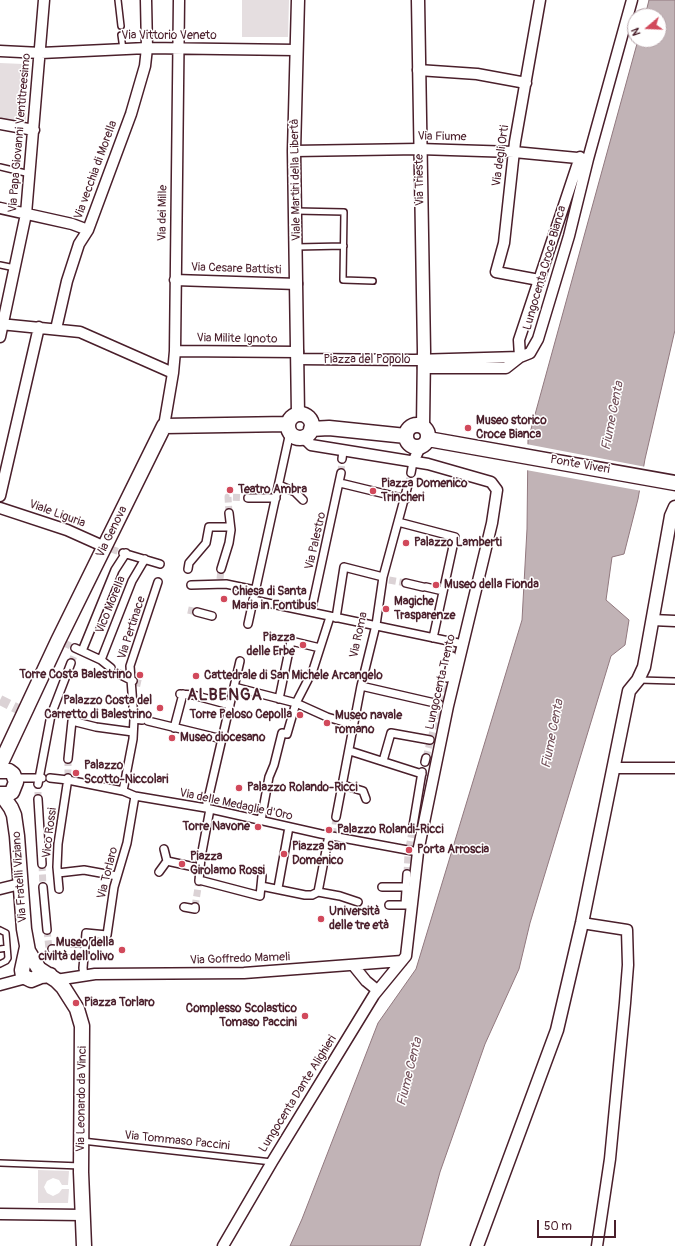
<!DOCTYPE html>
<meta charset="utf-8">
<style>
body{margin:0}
#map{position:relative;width:675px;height:1246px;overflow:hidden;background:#fff;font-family:Pangolin,sans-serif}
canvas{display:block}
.north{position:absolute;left:627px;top:8px;width:40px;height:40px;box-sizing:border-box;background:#fff;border:1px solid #b7a5aa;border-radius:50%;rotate:251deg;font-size:11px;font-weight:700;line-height:16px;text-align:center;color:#4a1f2b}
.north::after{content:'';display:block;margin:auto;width:14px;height:18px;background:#d1495b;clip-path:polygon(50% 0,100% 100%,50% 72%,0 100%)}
.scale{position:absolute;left:537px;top:1220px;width:79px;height:18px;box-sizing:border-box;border:2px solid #4a1f2b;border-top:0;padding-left:5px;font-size:12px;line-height:14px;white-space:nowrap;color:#4a1f2b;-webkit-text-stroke:3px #fff;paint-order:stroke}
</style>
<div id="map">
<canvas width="675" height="1246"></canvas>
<div class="north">N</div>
<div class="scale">50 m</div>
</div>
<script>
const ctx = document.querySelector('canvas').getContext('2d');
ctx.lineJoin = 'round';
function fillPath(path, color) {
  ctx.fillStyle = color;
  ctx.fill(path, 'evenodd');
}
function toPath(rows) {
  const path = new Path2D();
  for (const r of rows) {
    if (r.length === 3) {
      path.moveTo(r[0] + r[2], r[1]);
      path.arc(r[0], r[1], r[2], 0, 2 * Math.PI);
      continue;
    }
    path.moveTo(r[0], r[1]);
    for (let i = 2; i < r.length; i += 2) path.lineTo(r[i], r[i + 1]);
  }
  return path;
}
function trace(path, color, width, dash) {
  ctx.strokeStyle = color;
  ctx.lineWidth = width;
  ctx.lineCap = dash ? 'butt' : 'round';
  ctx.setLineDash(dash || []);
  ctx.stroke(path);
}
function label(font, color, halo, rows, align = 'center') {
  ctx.font = font + ' Pangolin,sans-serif';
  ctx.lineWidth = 3;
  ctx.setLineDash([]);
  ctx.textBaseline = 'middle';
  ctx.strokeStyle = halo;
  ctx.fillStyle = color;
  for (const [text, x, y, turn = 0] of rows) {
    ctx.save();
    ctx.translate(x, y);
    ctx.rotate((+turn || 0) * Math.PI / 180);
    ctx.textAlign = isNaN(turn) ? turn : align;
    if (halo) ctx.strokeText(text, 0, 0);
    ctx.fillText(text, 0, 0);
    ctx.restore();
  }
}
const green = toPath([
 [242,0,289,0,288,37,242,37],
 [0,63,23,64,26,68,26,123,23,124,0,120],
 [38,1170,69,1171,68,1185,62,1185,59,1180,53,1178,47,1181,44,1187,47,1193,53,1196,59,1193,62,1189,69,1189,68,1203,38,1203]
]);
const water = toPath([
 [649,0,675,0,675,330,645,459,638,499,624,554,612,557,606,600,629,620,625,645,611,656,530,923,519,969,485,1044,440,1172,420,1246,290,1246,302,1219,378,1023,416,969,522,620,527,529,528,440,638,40,659,40,659,16,645,16,649,0]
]);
const pier = toPath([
 [526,444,646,467,642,491,526,470]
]);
const pedestrianTunnel = toPath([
 [341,473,342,459],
 [408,485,411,473],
 [229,513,228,497,248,498],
 [111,549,123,553],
 [220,579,221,569],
 [389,580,406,583],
 [188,610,197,612],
 [64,643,75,648],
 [452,656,455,645],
 [71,663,76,651],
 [134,682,143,684],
 [440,702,447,678],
 [431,739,439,707],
 [426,758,430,742],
 [68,759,68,778],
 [38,799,38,784],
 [334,835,336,817],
 [409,848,413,826],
 [42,864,43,887],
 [407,874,408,854],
 [195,907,199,881],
 [47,930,49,949,52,949]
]);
const minorTunnel = toPath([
 [0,700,18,709]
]);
const service = toPath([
 [118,0,121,26],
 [121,35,123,49],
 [0,167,30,174],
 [296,211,344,212,343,280,373,281],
 [296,247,344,246],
 [0,265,15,268],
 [639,680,675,681],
 [0,930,6,933,8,958,6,961,0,964],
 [0,949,7,948],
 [82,1141,272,1162],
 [0,1163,81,1166]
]);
const pedestrian = toPath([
 [342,459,343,451],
 [411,473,413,462],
 [340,483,406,499],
 [279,485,295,492,303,500],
 [248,498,276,498],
 [398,522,455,537,433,638],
 [123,553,160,564],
 [188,569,189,563,206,543,209,527,230,527],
 [221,569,229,543,231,530,229,513],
 [406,583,423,587],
 [191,585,226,584,255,590],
 [426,587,443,591],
 [253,600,463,644],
 [197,612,212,616],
 [311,612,341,473],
 [336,618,344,567,383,577],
 [248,624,290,432],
 [75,648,101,660,111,668],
 [82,651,115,570,126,553],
 [101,660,132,581,145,559],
 [119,674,133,681],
 [447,678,452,656],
 [361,686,439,704],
 [234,687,296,703,327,717,354,725],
 [180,694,193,695,230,705],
 [279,699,291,641,320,648],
 [134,719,142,720],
 [148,721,222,739],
 [174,728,183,694],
 [350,751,422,774],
 [68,759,72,721,96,727,133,732],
 [383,761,391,733,430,740],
 [425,762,426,758],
 [15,778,42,778],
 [50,778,68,780,123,791,135,796,206,808,321,834,418,852],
 [38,784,51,715,71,663],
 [343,785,363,791,366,799],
 [123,791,133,739,134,719,130,666,158,582],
 [38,799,42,864],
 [206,808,240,661],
 [336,817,361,686,376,625,383,577,408,485],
 [261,820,269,777,274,765,282,733,287,734,296,703,313,670,330,617],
 [413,826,422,772],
 [164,849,167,861,199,868],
 [159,872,167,861],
 [58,873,84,870,117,876],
 [199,880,260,896,261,886,305,895,312,895,318,892],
 [199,881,201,857,210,809],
 [261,886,262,876],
 [43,887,47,930],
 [382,887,406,887],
 [278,888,289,827],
 [59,889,57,867,58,844,68,778],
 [318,892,329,835],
 [318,892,340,896,358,902],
 [389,905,408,905],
 [405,905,407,874],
 [184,907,195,909,195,907],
 [52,949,84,952],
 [84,976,83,968,86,933,107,935,114,887,127,843,135,796]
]);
const minor = toPath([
 [0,51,41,53,147,48,296,50],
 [418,70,477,74,526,83],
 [0,124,34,130],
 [294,151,419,149,514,152,588,159],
 [0,208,72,224,88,230],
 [175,280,297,284],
 [539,280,496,272,504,243,515,142,540,0],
 [0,324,80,332,173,373],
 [56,329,67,281,79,244,88,230,131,114,145,66,147,48,146,0],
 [0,337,26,214,44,0],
 [175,351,298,352],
 [520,357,519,340,580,157],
 [298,359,414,360,520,357],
 [423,368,506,368,520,357,530,353,538,339,569,236,588,159,632,0],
 [164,426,173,373,175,351,179,0],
 [413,462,420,447],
 [0,496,39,327],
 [0,508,67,530,105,547],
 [652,620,675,621],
 [614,768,675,768],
 [0,889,20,884],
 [582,923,627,930,628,965,625,1003,610,1159,597,1246],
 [353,965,366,981,377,990],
 [56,980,95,974,244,973,402,961],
 [0,985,26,978],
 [0,1214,83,1215],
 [223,1246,272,1162,374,995,406,956,418,852,448,706,492,523,497,490,491,482,428,464,311,445,303,437]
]);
const tertiary = toPath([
 [298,0,294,151,298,414],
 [418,0,424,351,423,427],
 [477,1246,557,1030,582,923,629,691,638,680,644,667,671,516,675,507]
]);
const secondary = toPath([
 [300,426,12],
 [417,436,11],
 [311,429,329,428,406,436],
 [428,439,675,483],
 [0,765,58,641,164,426,288,424],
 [0,771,9,771,13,774,16,782,12,792,8,794,0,794],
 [2,795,11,808,14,815,17,836,24,929,28,951,39,969,56,980,63,987,77,1009,82,1026,81,1172,84,1246],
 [27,947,22,970,23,976,31,980,41,976,50,975]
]);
const markers = [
 [468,428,4,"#d1495b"],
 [230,490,4,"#d1495b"],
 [373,491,4,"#d1495b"],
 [406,543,4,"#d1495b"],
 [436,585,4,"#d1495b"],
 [224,599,4,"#d1495b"],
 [386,609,4,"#d1495b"],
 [303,645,4,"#d1495b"],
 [140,675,4,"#d1495b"],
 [196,676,4,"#d1495b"],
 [160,708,4,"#d1495b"],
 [300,715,4,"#d1495b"],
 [327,723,4,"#d1495b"],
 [172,738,4,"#d1495b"],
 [76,773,4,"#d1495b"],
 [239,788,4,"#d1495b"],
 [258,827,4,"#d1495b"],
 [329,830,4,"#d1495b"],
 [409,850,4,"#d1495b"],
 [284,854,4,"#d1495b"],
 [182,864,4,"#d1495b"],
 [321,919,4,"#d1495b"],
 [122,950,4,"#d1495b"],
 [76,1003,4,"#d1495b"],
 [305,1016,4,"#d1495b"]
];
const streetNames = [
 ["Via Vittorio Veneto",169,36],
 ["Via Papa Giovanni Ventitreesimo",20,133,-85],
 ["Via Fiume",442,137,1],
 ["Via degli Orti",501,156,-82],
 ["Via vecchia di Morella",96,170,-70],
 ["Viale Martiri della Libertà",296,180,-91],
 ["Via Trieste",420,180,-91],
 ["Via dei Mille",163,213,-89],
 ["Lungocenta Croce Bianca",545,268,-74],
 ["Via Cesare Battisti",236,269,2],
 ["Via Milite Ignoto",237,339,1],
 ["Piazza del Popolo",367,360],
 ["Ponte Viveri",580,465,10],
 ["Viale Liguria",57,514,20],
 ["Via Genova",112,532,-64],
 ["Via Palestro",316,541,-77],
 ["Vico Morella",111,605,-68],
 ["Via Pertinace",132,628,-72],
 ["Via Roma",359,635,-78],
 ["Lungocenta Trento",441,682,-77],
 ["Via delle Medaglie d'Oro",236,805,12],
 ["Vico Rossi",50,833,-83],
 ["Via Torlaro",108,873,-76],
 ["Via Fratelli Viziano",20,877,-94],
 ["Via Goffredo Mameli",240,959,-2],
 ["Lungocenta Dante Alighieri",298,1094,-58],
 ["Via Leonardo da Vinci",82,1099,-89],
 ["Via Tommaso Paccini",177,1141,6]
];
const poiNames = [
 ["Museo storico",476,421],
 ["Croce Bianca",476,435],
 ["Piazza Domenico",381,484],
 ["Trincheri",381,498],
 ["Teatro Ambra",238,490],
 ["Palazzo Lamberti",414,543],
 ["Museo della Fionda",444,585],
 ["Chiesa di Santa",232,592],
 ["Maria in Fontibus",232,606],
 ["Magiche",394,602],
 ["Trasparenze",394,616],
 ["Piazza",295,638,"right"],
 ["delle Erbe",295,652,"right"],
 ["Torre Costa Balestrino",132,675,"right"],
 ["Cattedrale di San Michele Arcangelo",204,676],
 ["Palazzo Costa del",152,701,"right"],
 ["Carretto di Balestrino",152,715,"right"],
 ["Torre Peloso Cepolla",292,715,"right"],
 ["Museo navale",335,716],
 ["romano",335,730],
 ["Museo diocesano",180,738],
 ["Palazzo",84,766],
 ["Scotto-Niccolari",84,780],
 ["Palazzo Rolando-Ricci",247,788],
 ["Torre Navone",250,827,"right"],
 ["Palazzo Rolandi-Ricci",337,830],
 ["Piazza San",292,847],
 ["Domenico",292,861],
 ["Porta Arroscia",417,850],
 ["Piazza",190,857],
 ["Girolamo Rossi",190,871],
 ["Università",329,912],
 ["delle tre età",329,926],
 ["Museo della",114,943,"right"],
 ["civiltà dell'olivo",114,957,"right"],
 ["Piazza Torlaro",84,1003],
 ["Complesso Scolastico",297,1009,"right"],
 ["Tomaso Paccini",297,1023,"right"]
];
const waterNames = [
 ["Fiume Centa",613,416,-79],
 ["Fiume Centa",553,734,-79],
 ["Fiume Centa",410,1072,-76]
];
const districtNames = [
 ["ALBENGA",225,696]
];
fillPath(green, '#e5dee0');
fillPath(water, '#c1b3b6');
trace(water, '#91787e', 1);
fillPath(pier, '#fff');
trace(pedestrianTunnel, '#dbd2d5', 7, [7, 3.5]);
trace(minorTunnel, '#dbd2d5', 10, [10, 5]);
trace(service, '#4a1f2b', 8);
trace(pedestrian, '#4a1f2b', 10);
trace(minor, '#4a1f2b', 13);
trace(tertiary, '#4a1f2b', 15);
trace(secondary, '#4a1f2b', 17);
trace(service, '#fff', 5);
trace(pedestrian, '#fff', 7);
trace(minor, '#fff', 10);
trace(tertiary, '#fff', 12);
trace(secondary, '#fff', 14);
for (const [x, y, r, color] of markers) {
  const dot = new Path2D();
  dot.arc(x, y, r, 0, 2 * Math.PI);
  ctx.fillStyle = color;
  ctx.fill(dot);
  trace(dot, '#fff', 1.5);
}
label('12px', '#4a1f2b', '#fff', streetNames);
label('bold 12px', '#4a1f2b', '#fff', poiNames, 'left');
label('italic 13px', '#74535c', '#fff', waterNames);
ctx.letterSpacing = '1px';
label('bold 16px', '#4a1f2b', '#fff', districtNames);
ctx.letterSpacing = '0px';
</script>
